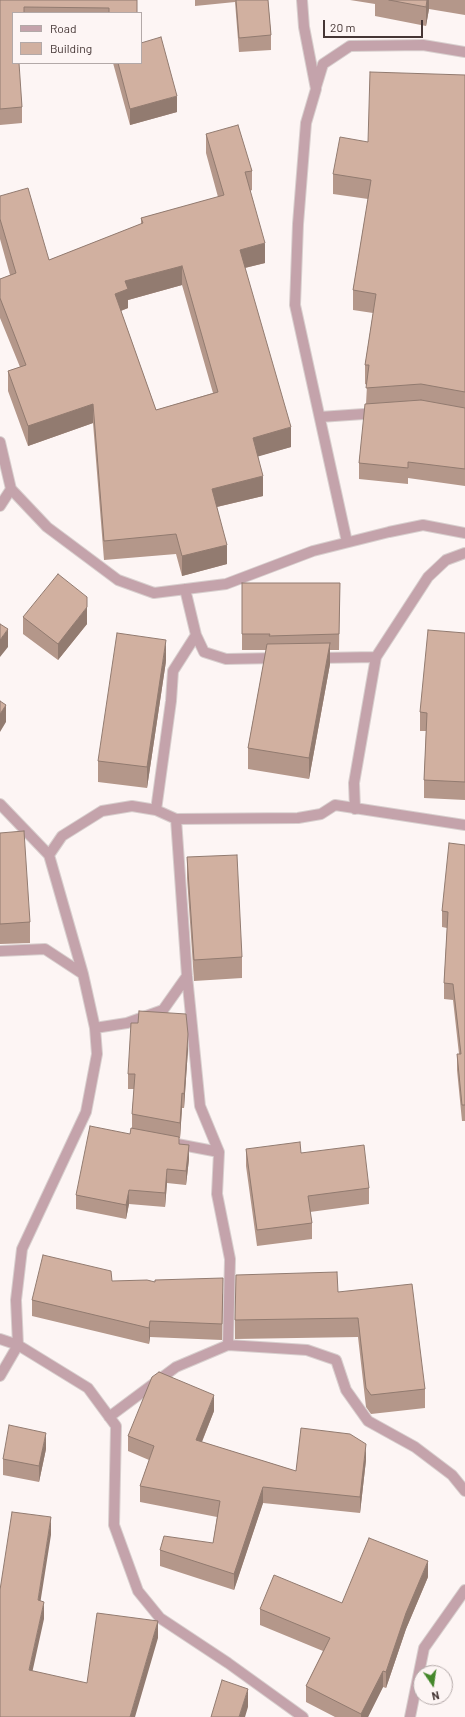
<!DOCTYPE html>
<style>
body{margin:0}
#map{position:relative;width:465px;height:1717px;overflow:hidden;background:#fdf5f4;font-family:Barlow,sans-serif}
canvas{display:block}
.legend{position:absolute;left:12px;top:12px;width:130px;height:52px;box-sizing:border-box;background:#fdf5f4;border:1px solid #b3a9a8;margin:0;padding:5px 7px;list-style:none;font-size:12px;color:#453635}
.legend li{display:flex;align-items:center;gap:8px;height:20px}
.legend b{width:20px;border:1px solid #b3a9a8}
.north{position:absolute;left:413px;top:1665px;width:40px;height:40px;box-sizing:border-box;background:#fdf5f4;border:1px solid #b3a9a8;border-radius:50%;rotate:167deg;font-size:11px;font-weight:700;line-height:16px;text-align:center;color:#453635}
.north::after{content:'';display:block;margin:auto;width:14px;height:18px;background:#44872a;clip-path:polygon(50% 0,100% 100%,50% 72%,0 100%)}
.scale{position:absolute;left:323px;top:20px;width:100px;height:18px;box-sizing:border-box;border:2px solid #453635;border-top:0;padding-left:5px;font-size:12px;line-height:14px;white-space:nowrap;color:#453635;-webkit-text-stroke:3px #fdf5f4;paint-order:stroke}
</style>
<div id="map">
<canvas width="465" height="1717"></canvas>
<ul class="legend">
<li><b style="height:5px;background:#c4a3ab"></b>Road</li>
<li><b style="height:11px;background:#d1b0a0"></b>Building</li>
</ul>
<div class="north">N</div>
<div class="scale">20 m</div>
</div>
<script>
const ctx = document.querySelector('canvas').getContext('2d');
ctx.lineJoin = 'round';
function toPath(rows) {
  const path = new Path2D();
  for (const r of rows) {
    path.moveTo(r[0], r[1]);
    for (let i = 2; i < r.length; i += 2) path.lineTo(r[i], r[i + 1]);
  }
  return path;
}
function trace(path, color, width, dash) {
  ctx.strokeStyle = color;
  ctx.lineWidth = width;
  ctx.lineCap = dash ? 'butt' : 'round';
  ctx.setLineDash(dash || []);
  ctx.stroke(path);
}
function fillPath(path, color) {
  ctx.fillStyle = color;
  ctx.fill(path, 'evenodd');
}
const minor = toPath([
 [302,0,304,27,316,89,306,123,298,224,295,305,347,542],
 [316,87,323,64,350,46,423,45,465,52],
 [320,417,378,413],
 [0,442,11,489,47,527,118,580,154,593,226,584,313,551,389,532,423,525,465,533],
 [0,506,11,489],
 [185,589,196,635,204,652,226,659,278,658],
 [318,658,376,657],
 [0,804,49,855,83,974,95,1028,97,1054,86,1112,22,1249,16,1300,18,1345,0,1376],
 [355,809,354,783,376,657,428,577,446,560,465,553],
 [156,810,171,701,173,671,196,635],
 [176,819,187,976,200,1106,219,1152,217,1194,230,1259,228,1345],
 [49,855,62,836,102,811,132,806,156,810,176,819,298,818,321,814,335,805,465,825],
 [0,951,45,949,83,974],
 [95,1028,127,1023,163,1010,187,976],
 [177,1144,219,1152],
 [0,1339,18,1345,88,1388,116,1426,114,1525,138,1591,160,1618,228,1663,303,1717],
 [109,1417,176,1367,228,1345,307,1350,336,1360,346,1390,368,1421,415,1447,452,1475,465,1491],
 [410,1717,424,1648,465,1590]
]);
const wall = toPath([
 [0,0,137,0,137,13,13,13,22,107,22,123,0,125],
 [195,0,268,0,271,35,271,50,239,52,235,2,195,6],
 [350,0,465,0,465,15,429,9,426,26,375,16,375,4],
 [113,63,141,63,177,112,130,125],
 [465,75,465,486,408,478,408,484,359,479,359,463,366,404,367,385,365,384,365,365,373,313,353,310,353,290,368,199,333,194,333,174,368,142],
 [206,134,252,171,252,190,250,191,265,263,245,268,291,447,258,456,263,496,217,507,227,564,182,576,176,554,104,560,93,423,28,446,8,391,8,371,20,367,0,318,0,279,10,275,0,239,0,196,49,260,141,224,141,218,218,197,206,153],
 [182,285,213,393,156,410,121,311,128,308,128,300],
 [242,583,340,583,339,650,330,650,330,664,309,779,248,769,248,748,266,650,242,650],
 [23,617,87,624,58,660,23,634],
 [465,633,465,800,424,798,424,780,426,731,420,731,420,712],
 [166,661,147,788,98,782,98,761],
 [0,833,30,922,30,943,0,944],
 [465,845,465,1121,462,1121,457,1070,457,1054,459,1054,453,1000,444,999,444,983,447,928,442,927,442,911],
 [187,857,242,957,242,978,194,981,187,878],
 [188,1049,184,1108,182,1108,180,1138,179,1138,179,1144,189,1159,186,1185,167,1183,165,1207,129,1204,126,1219,76,1209,76,1195,130,1134,132,1128,132,1114,134,1089,128,1089,128,1074],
 [246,1149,369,1188,369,1204,310,1212,312,1223,312,1239,257,1246,246,1166],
 [112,1281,155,1282,223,1294,222,1340,150,1337,149,1344,32,1316,32,1300],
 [338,1292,425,1389,425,1408,371,1414,366,1407,358,1337,235,1339,235,1320],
 [214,1411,202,1442,296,1471,366,1460,360,1513,263,1503,234,1590,160,1566,160,1550,213,1543,217,1517,140,1502,140,1486,149,1460,128,1451,128,1436],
 [46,1449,39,1482,3,1475,3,1459],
 [428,1577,406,1629,386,1688,383,1687,368,1717,335,1717,306,1702,306,1686,323,1651,260,1625,260,1609,342,1603]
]);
const shadedWall = toPath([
 [427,0,429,0,429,9,426,26,426,7],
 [177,96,177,112,130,125,130,109],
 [265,243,265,263,240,269,240,250],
 [182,266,182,285,128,300,128,308,115,313,115,294,125,281],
 [93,404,93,423,28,446,28,426],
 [291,427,291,447,253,458,253,438],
 [263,476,263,496,212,508,212,489],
 [227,545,227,564,182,576,182,556],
 [87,607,87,624,58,660,58,644],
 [8,629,8,647,0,657,0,640],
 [166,640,166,661,147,788,147,767],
 [330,643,330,664,309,779,309,758],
 [6,705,6,722,0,732,0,714],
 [188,1034,188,1049,184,1108,184,1094],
 [182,1093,182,1108,180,1138,180,1123],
 [189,1145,189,1159,186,1185,186,1171],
 [167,1169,167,1183,165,1207,165,1193],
 [129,1190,129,1204,126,1219,126,1205],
 [150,1321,150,1337,149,1344,149,1328],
 [214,1395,214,1411,196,1456,196,1440],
 [46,1433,46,1449,39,1482,39,1466],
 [366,1444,366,1460,360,1513,360,1497],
 [263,1487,263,1503,234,1590,234,1574],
 [51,1517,51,1535,38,1617,38,1600],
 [428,1561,428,1577,406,1629,386,1688,386,1672,406,1613],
 [44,1602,44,1619,29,1687,29,1670],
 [158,1621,158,1638,135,1717,130,1717],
 [383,1671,383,1687,368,1717,361,1717,361,1714],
 [248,1689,248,1707,245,1717,239,1717]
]);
const building = toPath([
 [0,0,137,0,137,13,109,13,109,8,24,7,24,13,13,13,13,63,19,63,22,107,0,109,0,0],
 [236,0,268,0,271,35,239,38,236,0],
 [389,0,427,0,426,7,389,0],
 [161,37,177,96,130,109,118,63,141,63,141,43,161,37],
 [370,72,465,75,465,392,421,384,366,388,369,365,365,365,376,294,353,290,371,180,333,174,340,137,368,142,370,72],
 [238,125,252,171,245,172,265,243,240,250,291,427,253,438,263,476,212,489,227,545,182,556,176,534,104,541,93,404,28,426,8,371,26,365,0,298,0,279,16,273,0,219,0,196,28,188,49,260,143,223,141,218,224,195,206,134,238,125],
 [182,266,218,392,156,410,115,294,128,289,125,281,182,266],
 [421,400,465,408,465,469,408,462,408,468,359,463,365,404,421,400],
 [58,574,87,597,87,607,58,644,23,617,58,574],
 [242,583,340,583,339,634,269,636,270,634,242,634,242,583],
 [0,624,8,629,0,640,0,624],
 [428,630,465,633,465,782,424,780,427,713,420,712,428,630],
 [117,633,166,640,147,767,98,761,117,633],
 [330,643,309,758,248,748,267,644,330,643],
 [0,701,6,705,0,714,0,701],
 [24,831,30,922,0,924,0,833,24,831],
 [449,843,465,845,465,1105,462,1105,457,1054,461,1054,453,984,444,983,448,912,442,911,449,843],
 [237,855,242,957,194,960,187,857,237,855],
 [139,1011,186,1014,188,1034,184,1094,182,1093,180,1123,132,1114,135,1074,128,1074,131,1023,138,1023,139,1011],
 [90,1126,130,1134,131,1128,179,1137,179,1144,189,1145,186,1171,167,1169,165,1193,129,1190,126,1205,76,1195,90,1126],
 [300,1142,301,1153,364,1145,369,1188,308,1196,312,1223,257,1230,246,1149,300,1142],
 [43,1255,111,1271,112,1281,147,1280,155,1282,155,1280,223,1278,222,1324,150,1321,149,1328,32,1300,43,1255],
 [337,1272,338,1292,412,1284,425,1389,371,1395,366,1388,358,1318,235,1320,236,1275,337,1272],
 [159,1372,214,1395,196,1440,296,1471,301,1428,350,1434,366,1444,360,1497,263,1487,234,1574,160,1550,164,1536,213,1543,220,1501,140,1486,154,1446,128,1436,152,1377,159,1372],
 [9,1425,46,1433,39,1466,3,1459,9,1425],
 [12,1512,51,1517,38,1600,44,1602,29,1670,87,1683,97,1613,158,1621,130,1717,0,1717,0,1590,12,1512],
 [369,1538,428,1561,406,1613,386,1672,383,1671,361,1714,306,1686,330,1638,260,1609,274,1575,342,1603,369,1538],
 [222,1680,248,1689,239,1717,211,1717,222,1680]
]);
trace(minor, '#d8cfce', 12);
trace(minor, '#c4a3ab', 10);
fillPath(wall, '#b4978a');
fillPath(shadedWall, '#927b70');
fillPath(building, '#d1b0a0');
trace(building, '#927b70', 1);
</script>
